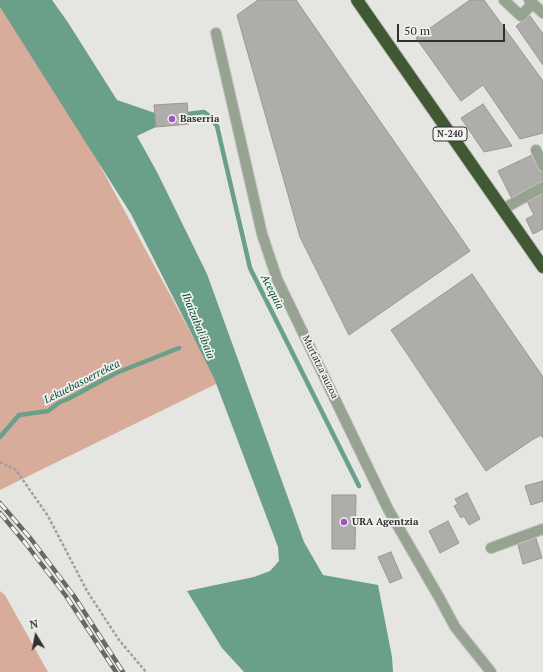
<!DOCTYPE html>
<style>
body{margin:0}
#map{position:relative;width:543px;height:672px;overflow:hidden;background:#e5e5e2;font-family:"PT Serif",serif}
canvas{display:block}
.north{position:absolute;left:16px;top:616px;width:40px;height:40px;-webkit-text-stroke:3px #f2f2ef;paint-order:stroke;rotate:350deg;font-size:11px;font-weight:700;line-height:16px;text-align:center;color:#30302f}
.north::after{content:'';display:block;margin:auto;width:14px;height:18px;background:#30302f;clip-path:polygon(50% 0,100% 100%,50% 72%,0 100%)}
.scale{position:absolute;left:397px;top:24px;width:108px;height:18px;box-sizing:border-box;border:2px solid #30302f;border-top:0;padding-left:5px;font-size:12px;line-height:14px;white-space:nowrap;color:#30302f;-webkit-text-stroke:3px #f2f2ef;paint-order:stroke}
</style>
<div id="map">
<canvas width="543" height="672"></canvas>
<div class="north">N</div>
<div class="scale">50 m</div>
</div>
<script>
const ctx = document.querySelector('canvas').getContext('2d');
ctx.lineJoin = 'round';
function fillPath(path, color) {
  ctx.fillStyle = color;
  ctx.fill(path, 'evenodd');
}
function toPath(rows) {
  const path = new Path2D();
  for (const r of rows) {
    path.moveTo(r[0], r[1]);
    for (let i = 2; i < r.length; i += 2) path.lineTo(r[i], r[i + 1]);
  }
  return path;
}
function trace(path, color, width, dash) {
  ctx.strokeStyle = color;
  ctx.lineWidth = width;
  ctx.lineCap = dash ? 'butt' : 'round';
  ctx.setLineDash(dash || []);
  ctx.stroke(path);
}
function label(font, color, halo, rows, align = 'center') {
  ctx.font = font + ' "PT Serif",serif';
  ctx.lineWidth = 3.5;
  ctx.setLineDash([]);
  ctx.textBaseline = 'middle';
  ctx.strokeStyle = halo;
  ctx.fillStyle = color;
  for (const [text, x, y, turn = 0] of rows) {
    ctx.save();
    ctx.translate(x, y);
    ctx.rotate((+turn || 0) * Math.PI / 180);
    ctx.textAlign = isNaN(turn) ? turn : align;
    if (halo) ctx.strokeText(text, 0, 0);
    ctx.fillText(text, 0, 0);
    ctx.restore();
  }
}
const green = toPath([
 [0,0,10,0,218,383,0,490],
 [0,591,5,595,48,672,0,672]
]);
const water = toPath([
 [0,0,52,0,67,21,117,100,155,113,156,127,137,136,157,172,207,274,304,542,323,575,378,585,392,657,393,672,244,672,222,648,187,591,254,577,270,571,279,561,278,547,214,378,131,214,0,7]
]);
const stream = toPath([
 [188,114,204,112,208,115,217,126,250,268,359,486],
 [0,437,19,415,48,411,60,402,68,399,116,373,179,348]
]);
const building = toPath([
 [258,0,296,0,470,251,349,335,300,237,237,15,258,0],
 [470,0,484,0,543,81,543,133,520,139,483,85,461,101,416,38,470,0],
 [530,16,543,34,543,65,516,26,530,16],
 [187,103,189,124,156,127,154,105,187,103],
 [483,104,512,146,484,152,461,118,483,104],
 [534,154,543,173,543,184,512,199,498,171,534,154],
 [543,193,543,229,533,234,526,219,534,215,527,201,543,193],
 [472,274,543,377,543,438,541,435,532,440,486,471,391,330,472,274],
 [543,481,543,501,531,505,525,486,543,481],
 [467,493,480,519,469,525,464,516,461,518,454,506,458,504,455,499,467,493],
 [332,495,356,495,355,549,332,549,332,495],
 [448,521,459,543,440,553,429,531,448,521],
 [535,535,542,558,523,564,517,541,535,535],
 [391,552,402,578,390,583,378,557,391,552]
]);
const path = toPath([
 [0,462,16,470,48,516,87,591,119,640,146,672]
]);
const minor = toPath([
 [504,0,521,16,532,4],
 [529,0,543,13],
 [216,33,262,234,277,279,388,509,440,599,455,627,491,672],
 [536,150,543,166],
 [503,209,543,187],
 [491,548,543,529]
]);
const highway = toPath([
 [357,0,543,267]
]);
const rail = toPath([
 [0,503,31,539,74,596,123,672],
 [0,513,26,544,66,596,116,672]
]);
const markers = [
 [172,119,4,"#9e53c6"],
 [344,522,4,"#9e53c6"]
];
const shields = [
 [450,134,34]
];
const shieldNames = [
 ["N-240",450,134]
];
const poiNames = [
 ["Baserria",180,119],
 ["URA Agentzia",352,522]
];
const streetNames = [
 ["Murtatza auzoa",320,367,64]
];
const waterNames = [
 ["Acequia",272,292,63],
 ["Ibaizabal ibaia",198,326,68],
 ["Lekuebasoerrekea",82,382,-27]
];
fillPath(green, '#d8ac9a');
fillPath(water, '#6a9f89');
trace(stream, '#6a9f89', 4.5);
fillPath(building, '#afadaa');
trace(building, '#999794', 1);
trace(minor, '#c1c1be', 12);
trace(highway, '#c1c1be', 14);
trace(path, '#9f9f9d', 2.5, [3, 2]);
trace(minor, '#97a391', 10);
trace(highway, '#405934', 12);
trace(rail, '#686866', 4.5);
trace(rail, '#f2f2ef', 3, [9]);
for (const [x, y, r, color] of markers) {
  const dot = new Path2D();
  dot.arc(x, y, r, 0, 2 * Math.PI);
  ctx.fillStyle = color;
  ctx.fill(dot);
  trace(dot, '#f2f2ef', 1.5);
}
for (const [x, y, w] of shields) {
  const box = new Path2D();
  box.roundRect(x - w / 2, y - 7, w, 14, 3);
  ctx.fillStyle = '#f2f2ef';
  ctx.fill(box);
  trace(box, '#30302f', 1);
}
label('bold 9px', '#30302f', null, shieldNames);
label('bold 10px', '#30302f', '#f2f2ef', poiNames, 'left');
label('10px', '#30302f', '#f2f2ef', streetNames);
label('italic 11px', '#004b36', '#f2f2ef', waterNames);
</script>
